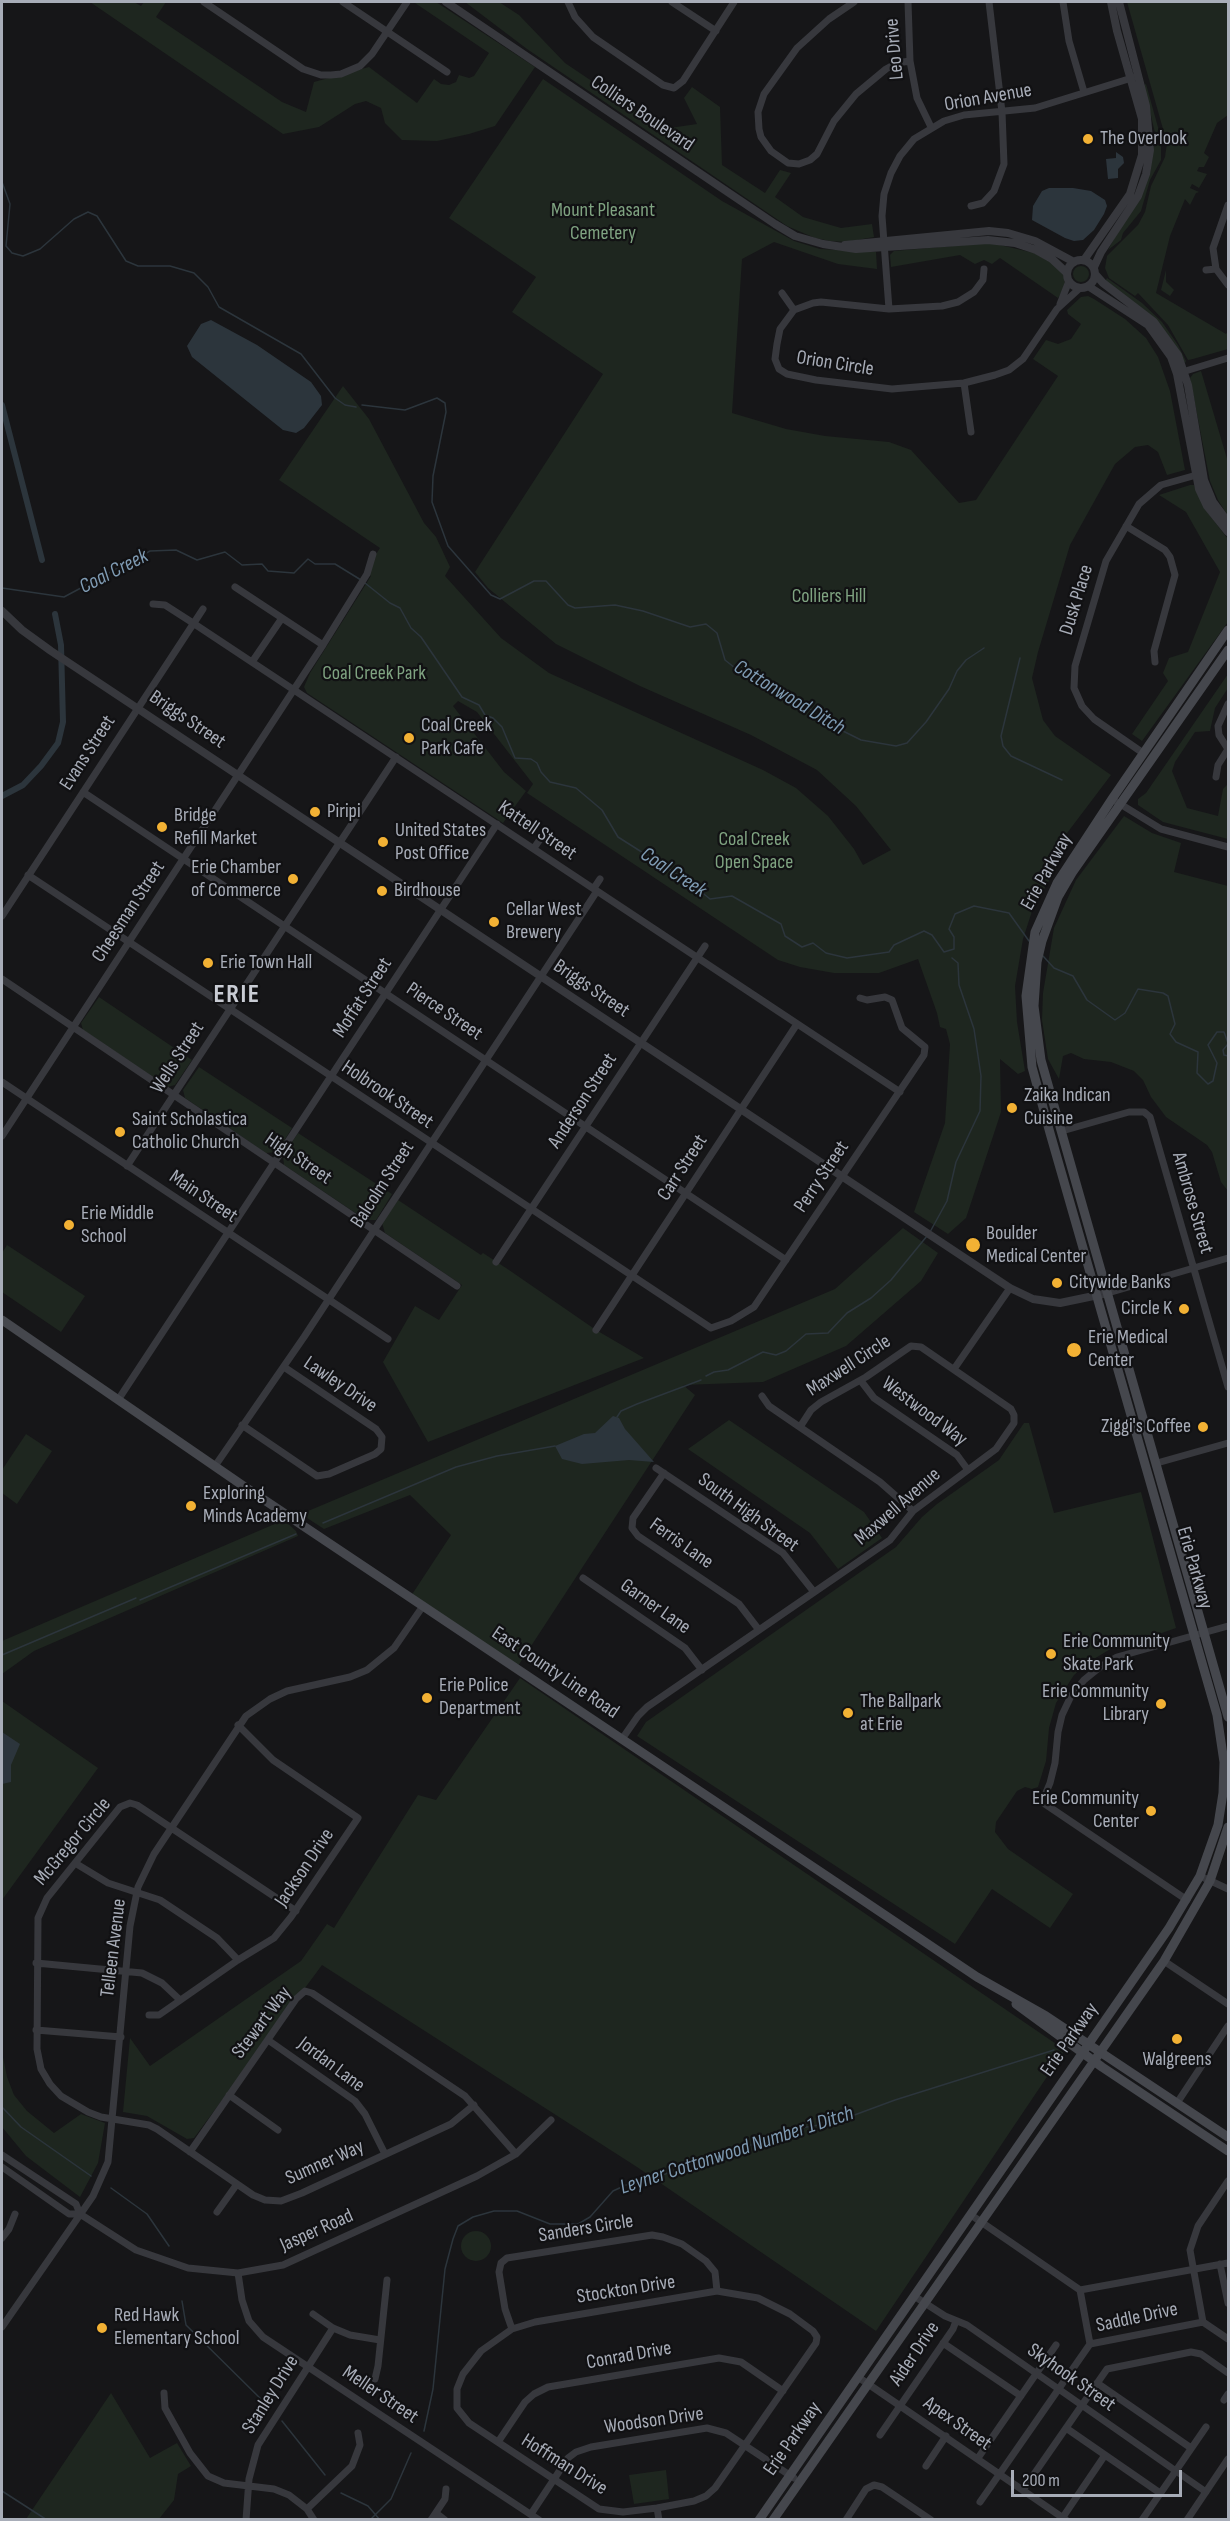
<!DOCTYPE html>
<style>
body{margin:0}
#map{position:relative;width:1230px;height:2521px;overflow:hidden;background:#161618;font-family:"Sofia Sans Condensed",sans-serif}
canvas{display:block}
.frame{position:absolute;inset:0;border:3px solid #a8adb8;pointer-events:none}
.scale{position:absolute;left:1011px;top:2470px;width:171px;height:27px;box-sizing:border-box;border:3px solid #a8adb8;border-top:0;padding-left:8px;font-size:18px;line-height:21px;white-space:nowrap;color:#a8adb8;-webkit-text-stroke:4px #111113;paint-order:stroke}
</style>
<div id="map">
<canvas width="1230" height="2521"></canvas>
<div class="frame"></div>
<div class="scale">200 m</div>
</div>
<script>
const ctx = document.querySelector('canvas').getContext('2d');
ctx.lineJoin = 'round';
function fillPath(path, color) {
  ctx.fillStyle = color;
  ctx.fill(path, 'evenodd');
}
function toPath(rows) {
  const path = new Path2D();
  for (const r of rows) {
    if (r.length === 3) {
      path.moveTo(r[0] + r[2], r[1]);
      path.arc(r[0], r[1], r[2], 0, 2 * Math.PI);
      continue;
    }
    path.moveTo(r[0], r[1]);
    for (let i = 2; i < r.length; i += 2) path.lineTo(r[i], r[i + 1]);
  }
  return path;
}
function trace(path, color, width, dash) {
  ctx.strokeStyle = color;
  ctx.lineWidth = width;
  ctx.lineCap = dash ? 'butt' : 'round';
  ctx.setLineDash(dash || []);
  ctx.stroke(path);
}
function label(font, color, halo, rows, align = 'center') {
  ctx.font = font + ' "Sofia Sans Condensed",sans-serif';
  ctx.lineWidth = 4.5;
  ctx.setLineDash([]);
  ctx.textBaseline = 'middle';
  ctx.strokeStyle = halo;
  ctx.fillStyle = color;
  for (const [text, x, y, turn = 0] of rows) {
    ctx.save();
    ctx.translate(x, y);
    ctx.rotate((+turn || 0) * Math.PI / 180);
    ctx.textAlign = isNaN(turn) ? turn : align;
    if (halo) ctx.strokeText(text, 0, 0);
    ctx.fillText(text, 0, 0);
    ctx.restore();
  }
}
const green = toPath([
 [90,2,134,2,141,6,144,2,166,2,156,17,282,102,306,112,314,82,369,67,417,103,434,79,441,84,449,85,456,82,459,75,469,78,474,76,489,53,415,3,417,2,436,2,535,67,495,126,469,134,437,141,402,140,385,123,381,108,366,101,355,104,319,127,283,134],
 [465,2,499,2,519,15,565,63,663,129,697,124,684,98,692,87,720,107,722,165,765,193,780,170,791,173,775,197,803,217,841,228,872,224,874,237,846,242,830,241,815,238,787,226,527,49],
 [1127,2,1228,2,1228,115,1217,123,1204,153,1209,157,1204,167,1199,167,1197,171,1207,174,1199,188,1192,184,1190,188,1199,192,1196,193,1190,205,1185,199,1170,236,1156,293,1226,334,1228,331,1228,349,1193,359,1188,360,1168,325,1138,293,1135,296,1109,278,1105,268,1107,256,1138,225,1145,212,1151,186,1165,157,1167,143],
 [543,79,722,201,794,241,820,249,876,252,877,269,838,264,774,242,742,259,732,413,786,429,825,436,889,442,911,450,959,503,976,500,1058,376,1033,359,1046,340,1058,344,1071,339,1081,324,1068,314,1067,310,1081,297,1088,296,1094,299,1125,319,1146,338,1158,357,1170,391,1185,470,1167,475,1158,452,1148,445,1135,447,1115,464,1070,545,1038,652,1032,678,1043,720,1055,736,1111,775,1055,849,1064,855,1033,908,1023,939,1015,986,1017,1022,1025,1071,1018,1074,1000,1059,1001,1112,966,1218,948,1234,914,1212,945,1123,950,1044,946,1029,940,1027,937,1013,918,959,879,973,834,973,800,967,778,960,527,793,533,784,477,712,458,701,453,706,504,772,526,791,503,823,307,693,304,687,310,673,371,576,365,571,380,548,279,480,343,386,369,419,424,523,436,537,450,567,445,576,501,638,549,673,763,770,796,788,828,816,854,849,863,865,891,850,856,806,817,770,751,735,640,686,556,644,488,588,475,572,603,374,512,312,536,277,449,218],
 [1146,84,1161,138,1161,160,1150,180,1141,211,1123,233,1121,240,1108,250,1150,172,1155,133,1144,85],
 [975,244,996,244,1034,253,1052,263,1063,273,1065,283,1064,289,1058,298,1000,258,992,264,984,260,975,264,960,255,891,267,890,255,894,251],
 [1081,274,8],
 [1166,270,1166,282,1174,290,1170,296,1161,290],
 [1107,278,1142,303,1162,322,1178,345,1186,361,1185,363,1174,344,1153,317,1105,281],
 [1201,371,1228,462,1228,516,1218,500,1210,481,1190,378,1193,374],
 [1190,485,1194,485,1205,509,1228,539,1228,622,1142,741,1132,734,1168,681,1163,673,1169,658,1188,652,1220,572,1186,512,1159,495],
 [1228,674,1228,688,1215,708,1210,731,1195,732,1175,762,1172,771,1187,808,1218,816,1223,789,1228,784,1228,839,1163,822,1138,805,1138,799,1146,793],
 [1124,816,1152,833,1181,843,1174,872,1228,886,1228,1191,1221,1182,1212,1152,1207,1145,1166,1117,1151,1097,1143,1080,1134,1071,1111,1062,1084,1059,1071,1053,1063,1056,1059,1079,1048,1059,1042,1020,1043,993,1054,928,1076,880],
 [99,997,192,1060,175,1085,168,1087,83,1030,81,1023],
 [199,1067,292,1128,277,1152,266,1153,185,1098,183,1090],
 [298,1133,392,1194,376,1220,366,1220,284,1165,283,1156],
 [398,1200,481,1255,483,1253,509,1270,596,1330,644,1358,428,1442,383,1362,415,1306,439,1320,462,1285,385,1233,382,1223],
 [903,1228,938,1253,921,1281,846,1346,763,1382,683,1385,695,1395,518,1666,411,1596,451,1535,410,1495,324,1529,301,1514,835,1289],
 [7,1245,85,1296,61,1332,2,1292,2,1253],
 [729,1420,864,1512,882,1538,838,1569,810,1533,688,1449],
 [1024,1423,1029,1423,1054,1513,1141,1492,1176,1628,1128,1645,1117,1645,1089,1662,1074,1675,1056,1703,1049,1728,1046,1761,1038,1787,1032,1789,1025,1787,1017,1791,996,1822,995,1832,1008,1849,1073,1894,1050,1928,992,1889,955,1944,637,1736,646,1722,896,1547,922,1517,937,1504,999,1460],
 [26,1434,52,1451,17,1504,2,1493,2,1470],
 [284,1520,296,1531,298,1536,34,1651,2,1674,2,1683,2,1641],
 [520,1678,1065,2050,876,2331,637,2167,322,1965,194,2138,187,2139,147,2116,123,2112,130,2038,150,2066,301,1961,327,1924,334,1928,418,1795,436,1800],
 [2,1701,98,1768,2,1900],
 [2,2005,3,2057,7,2077,14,2095,27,2111,54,2133,81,2114,105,2123,98,2163,80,2197,26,2156,2,2127],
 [476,2246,15],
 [111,2393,150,2458,177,2443,191,2466,178,2474,174,2500,159,2519,26,2519],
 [666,2470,669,2499,634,2504,629,2475]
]);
const water = toPath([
 [1116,152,1123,157,1124,163,1118,169,1118,178,1108,179,1106,159,1116,158],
 [1049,188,1073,188,1091,191,1105,200,1107,206,1104,214,1094,230,1083,240,1074,241,1065,238,1032,220,1033,206,1042,191],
 [211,320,257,345,311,382,321,396,322,405,304,428,296,433,283,430,192,357,187,346,201,324],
 [613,1416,619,1418,625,1429,654,1462,629,1460,582,1464,562,1459,555,1446,584,1434,595,1433],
 [2,1732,20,1744,11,1765,11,1782,2,1784]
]);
const stream = toPath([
 [2,182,10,204,6,246,12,253,23,256,40,249,74,219,88,212,97,216,126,261,138,266,170,266,194,273,208,287,219,307,301,354,335,398,345,405,356,407],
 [362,405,405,410,437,398,445,403,446,412,433,476,432,502,448,546,491,595,500,599,534,581,546,581,568,605,575,608,615,605,643,611,690,627,706,624,717,633,725,660,740,672,797,698,829,724,861,740,896,746,907,743,926,722,949,689,957,671,966,660,984,648],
 [365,583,390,603,400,608,411,628,421,637,462,697,479,705,485,715,493,718,502,727,515,758,531,759,537,763,541,772,550,782,576,788,602,810,618,837,689,882,710,899,732,896,781,924,785,936,802,947,813,943,826,953,847,958,889,952,894,945,924,931,932,935,944,952,954,949,954,937,949,929,955,914,974,906,1009,913,1029,941],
 [2,588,64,597,150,551,176,550,197,560,225,552,242,565,262,564,268,571,294,573,308,559,315,564,335,564,361,580],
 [1020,658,1001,736,1003,746,1011,756,1062,780],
 [1043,956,1054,968,1073,976,1087,1000,1115,1020,1125,1013,1138,989,1163,993,1168,996,1175,1024,1170,1034,1176,1042,1198,1052,1197,1073,1208,1084,1213,1081,1217,1063,1208,1045,1217,1032,1224,1032,1228,1043],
 [1228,1044,1223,1050,1224,1055,1228,1056],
 [930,1232,947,1201,956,1162,980,1111,981,1076,974,1029,959,985,958,963,952,958],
 [706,1376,714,1372,728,1370,763,1352,776,1355,786,1351,806,1334,828,1333,847,1313,871,1298,891,1280,927,1236],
 [617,1417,621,1411,637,1404,701,1380],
 [323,1523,456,1467,497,1456,555,1446],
 [140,1600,296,1534],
 [2,1655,136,1598],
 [2,2107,21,2127,91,2176],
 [111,2188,147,2214,169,2246],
 [182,2301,186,2325,266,2404],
 [282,2421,325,2475],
 [424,2431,433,2389,445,2269,453,2239,458,2226,473,2217,494,2211,517,2211,550,2224,578,2224,590,2217,613,2191,626,2185,646,2181,717,2155,781,2136,795,2129,819,2125,825,2121,849,2117,895,2100,1054,2050],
 [2,2491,47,2520],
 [341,2493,368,2506,380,2520],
 [370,2520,391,2499,411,2453]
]);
const canal = toPath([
 [2,405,42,560],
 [2,796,23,785,41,766,58,743,63,722,61,645,55,614]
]);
const minor = toPath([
 [204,2,303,69,321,75,331,75,341,74,360,66,372,54,407,2],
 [343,2,447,72],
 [568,2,575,17,593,37,663,85,674,88,683,81,734,2],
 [672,2,716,31],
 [854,2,829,19,797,48,764,94,758,112,759,129,761,137,771,151,788,163,799,164,810,160,817,154,834,121,856,94,886,69,897,63,910,61],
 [908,2,910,61,917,98,931,127],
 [1063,2,1069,41,1084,92],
 [1228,205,1213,248,1216,269,1228,285],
 [971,206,983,203,994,191,1004,164,1002,112,989,2],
 [984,269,983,280,974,292,958,302,942,306,889,309,821,302,813,303,794,310,780,329,777,344,775,359,779,369,787,374,816,380,892,389,964,383,995,375,1009,370,1023,359,1057,309,1080,288],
 [1206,270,1216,269],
 [782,293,794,310],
 [1060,304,1069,281],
 [889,309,882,216,884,194,891,173,900,156,914,139,944,121,964,115,1035,108,1135,77],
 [1179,373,1228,358],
 [964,383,971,432],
 [1126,526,1165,550,1170,557,1175,575,1154,651,1155,662],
 [235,587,323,645],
 [153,604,165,605,193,623,900,1092],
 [252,662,282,618],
 [1228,704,1218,726,1219,735,1228,749],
 [1143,753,1094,719,1082,706,1074,688,1075,666,1106,561,1139,504,1161,485,1200,474],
 [1216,777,1218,765,1228,749],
 [83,792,786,1260],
 [1112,799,1161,829,1228,847],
 [534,848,541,838],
 [28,875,711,1328,731,1321,754,1307,924,1055,925,1047,902,1028,892,1000,885,997,867,1000,860,998],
 [594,888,600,879],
 [2,916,203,609],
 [2,979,457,1286],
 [2,1082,388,1339],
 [1062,1131,1129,1112,1144,1112,1150,1117,1228,1387],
 [2,1136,323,645,367,574,373,554],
 [127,1166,396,757],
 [496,1262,705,946],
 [1108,1293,1228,1258],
 [596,1330,797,1024],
 [954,1369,1010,1288],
 [861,1381,874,1398,957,1455,968,1470],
 [762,1396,769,1406,880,1482,913,1511],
 [118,1400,497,824],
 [242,1425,317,1476,329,1474,375,1454,381,1449,382,1437,376,1429,284,1367],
 [1157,1463,1228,1443],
 [215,1466,304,1337,597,891],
 [656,1468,783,1553,814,1592],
 [664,1473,633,1518,632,1528,638,1536,739,1604,759,1630],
 [583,1578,685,1648,702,1670],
 [622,1739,638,1716,647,1707,890,1540,913,1511,996,1449,1014,1423,1014,1415,1011,1409,921,1347,911,1346,866,1377,821,1402,811,1410,800,1427],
 [75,1863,108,1883,160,1900,217,1938,238,1960],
 [1200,1876,1228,1889],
 [1187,1900,1042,1802,1050,1783,1055,1763,1058,1732,1062,1715,1071,1696,1084,1680,1100,1667,1117,1657,1228,1626],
 [296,1911,137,1805,130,1803,120,1807,47,1898,38,1918,37,2049,41,2069,50,2084,61,2096,88,2112,101,2117,149,2125,157,2129,253,2195,265,2200,281,2201,302,2193,451,2124,474,2105],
 [1164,1961,1228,2004],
 [36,1963,142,1973,162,1983,180,2000],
 [149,2015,159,2015,238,1960,274,1938,291,1917,358,1818,273,1760,238,1725],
 [36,2030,121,2037],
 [268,2040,355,2101,365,2114,385,2154],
 [229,2095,278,2130],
 [1177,2103,1228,2026],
 [190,2152,296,1999,305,1991,312,1993,465,2096,516,2154],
 [2,2155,76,2204,80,2214,136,2250,188,2268,238,2273,283,2265,477,2176,516,2154,551,2120],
 [2,2167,69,2214,80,2214],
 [217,2212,237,2184],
 [971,2215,1080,2290,1228,2263],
 [2,2238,9,2229,15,2214],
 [1220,2264,1228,2303],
 [238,2273,242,2300,249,2321,263,2337,539,2520],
 [1080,2290,1090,2344],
 [717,2291,758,2298,790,2314,813,2331,817,2337,816,2343,715,2488,706,2496,694,2501,657,2508,623,2512,599,2509,469,2423,457,2408,457,2389,463,2374,481,2351,512,2329,535,2322,717,2291],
 [914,2296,945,2316,967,2325,1206,2492],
 [313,2314,333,2328,350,2335,380,2340],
 [1203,2322,1190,2250,1198,2226,1228,2181],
 [1203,2322,1228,2339],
 [2,2327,93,2196,108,2162,130,1926,138,1887,154,1854,246,1716,270,1699,287,1691,350,1677,367,1670,394,1648,423,1606],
 [512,2329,505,2309,499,2272,501,2263,507,2258,652,2235,663,2237,682,2244,706,2261,715,2272,717,2291],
 [943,2343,1021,2396],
 [858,2377,1066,2520],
 [375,2379,378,2366,387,2280],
 [1097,2383,1191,2448],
 [164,2393,165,2408,190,2453,208,2476,224,2483,274,2489,289,2495,307,2509,314,2520],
 [1224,2400,1228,2394],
 [1066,2428,1160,2493],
 [880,2435,953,2329,956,2321],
 [498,2442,525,2402,534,2394,548,2387,719,2358,741,2362,783,2391],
 [978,2458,1056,2345],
 [926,2466,946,2436],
 [1023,2490,1107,2369,1191,2352,1201,2354,1228,2373],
 [980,2502,1090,2344,1203,2322],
 [657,2508,659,2520],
 [307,2509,352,2466,360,2445,358,2433],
 [436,2513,445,2520],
 [531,2514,568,2458,576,2452,591,2447,707,2428,726,2433,794,2478],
 [246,2520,249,2479,258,2445,333,2328],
 [431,2520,445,2499,446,2489],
 [846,2520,866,2489,874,2485,882,2487,931,2520],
 [1061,2520,1105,2455],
 [1142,2520,1206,2427],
 [1187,2520,1228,2459]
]);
const tertiary = toPath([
 [446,2,775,224,795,236,823,244,856,249,988,240,1015,243,1036,250,1052,259,1067,273],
 [845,245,989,231,1008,233,1035,241,1074,262],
 [1084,260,1130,194,1142,155,1142,119,1117,31,1111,2],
 [1081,274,14],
 [1094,267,1101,252,1138,196,1146,174,1150,150,1146,106,1119,2],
 [1095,274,1103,283,1154,322,1178,355,1188,385,1204,480,1213,502,1228,522],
 [1088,286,1148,325,1171,357,1177,374,1199,489,1207,506,1228,532],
 [2,611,22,630,51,651,1010,1288,1033,1299,1060,1303,1108,1293]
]);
const secondary = toPath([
 [1228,650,1072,873,1058,897,1042,941,1037,962,1034,1006,1041,1060,1228,1717],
 [2,1320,242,1485,858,1897,977,1977,1046,2016,1228,2137],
 [1016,2004,1102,2067,1228,2151],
 [759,2520,1169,1928,1200,1876,1218,1825,1223,1793,1224,1762,1217,1715,1050,1133,1032,1067,1026,996,1035,932,1057,883,1112,799,1228,630],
 [773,2520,1164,1961,1210,1881,1228,1827]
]);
const markers = [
 [1088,139,6,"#f2b134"],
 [409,738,6,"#f2b134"],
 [315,812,6,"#f2b134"],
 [162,827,6,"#f2b134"],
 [383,842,6,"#f2b134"],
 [293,879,6,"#f2b134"],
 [382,891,6,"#f2b134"],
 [494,922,6,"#f2b134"],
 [208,963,6,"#f2b134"],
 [1012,1108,6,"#f2b134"],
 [120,1132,6,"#f2b134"],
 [69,1225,6,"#f2b134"],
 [973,1245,8,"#f2b134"],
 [1057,1283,6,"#f2b134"],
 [1184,1309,6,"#f2b134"],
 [1074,1350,8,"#f2b134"],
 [1203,1427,6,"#f2b134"],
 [191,1506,6,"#f2b134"],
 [1051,1654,6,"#f2b134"],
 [427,1698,6,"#f2b134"],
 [1161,1704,6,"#f2b134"],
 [848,1713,6,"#f2b134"],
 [1151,1811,6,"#f2b134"],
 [1177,2039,6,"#f2b134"],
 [102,2328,6,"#f2b134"]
];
const streetNames = [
 ["Leo Drive",895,49,-95],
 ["Orion Avenue",988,98,-10],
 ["Colliers Boulevard",642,114,34],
 ["Orion Circle",835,364,9],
 ["Dusk Place",1077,600,-73],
 ["Briggs Street",187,720,34],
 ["Evans Street",88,753,-57],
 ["Kattell Street",537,831,34],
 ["Erie Parkway",1047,872,-61],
 ["Cheesman Street",129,912,-57],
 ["Briggs Street",591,989,34],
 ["Moffat Street",363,998,-57],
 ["Pierce Street",444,1012,34],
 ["Wells Street",178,1058,-57],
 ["Holbrook Street",387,1095,34],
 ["Anderson Street",583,1101,-57],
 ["High Street",298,1159,34],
 ["Carr Street",683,1168,-57],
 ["Perry Street",822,1177,-56],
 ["Balcolm Street",383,1185,-57],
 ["Main Street",203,1197,34],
 ["Ambrose Street",1192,1203,74],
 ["Maxwell Circle",849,1366,-33],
 ["Lawley Drive",340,1385,34],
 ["Westwood Way",924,1412,37],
 ["Maxwell Avenue",898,1507,-41],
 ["South High Street",748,1513,36],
 ["Ferris Lane",681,1544,35],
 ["Erie Parkway",1194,1568,74],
 ["Garner Lane",655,1607,35],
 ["East County Line Road",555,1673,34],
 ["McGregor Circle",73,1842,-50],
 ["Jackson Drive",305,1868,-56],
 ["Telleen Avenue",114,1948,-83],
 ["Stewart Way",262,2023,-53],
 ["Erie Parkway",1070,2040,-55],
 ["Jordan Lane",331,2065,37],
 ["Sumner Way",325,2163,-24],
 ["Sanders Circle",586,2229,-9],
 ["Jasper Road",317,2231,-24],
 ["Stockton Drive",626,2290,-9],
 ["Saddle Drive",1137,2318,-12],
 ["Aider Drive",915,2354,-56],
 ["Conrad Drive",629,2356,-10],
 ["Skyhook Street",1071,2378,35],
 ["Stanley Drive",271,2395,-58],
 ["Meller Street",380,2395,34],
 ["Woodson Drive",654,2421,-8],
 ["Apex Street",957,2424,35],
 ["Erie Parkway",793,2439,-55],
 ["Hoffman Drive",564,2465,32]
];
const poiNames = [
 ["The Overlook",1100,139],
 ["Coal Creek",421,726],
 ["Park Cafe",421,749],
 ["Piripi",327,812],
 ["Bridge",174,816],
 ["Refill Market",174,839],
 ["United States",395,831],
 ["Post Office",395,854],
 ["Erie Chamber",281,868,"right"],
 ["of Commerce",281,891,"right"],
 ["Birdhouse",394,891],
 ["Cellar West",506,910],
 ["Brewery",506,933],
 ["Erie Town Hall",220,963],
 ["Zaika Indican",1024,1096],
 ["Cuisine",1024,1119],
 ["Saint Scholastica",132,1120],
 ["Catholic Church",132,1143],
 ["Erie Middle",81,1214],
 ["School",81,1237],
 ["Boulder",986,1234],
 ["Medical Center",986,1257],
 ["Citywide Banks",1069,1283],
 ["Circle K",1172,1309,"right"],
 ["Erie Medical",1088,1338],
 ["Center",1088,1361],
 ["Ziggi's Coffee",1191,1427,"right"],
 ["Exploring",203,1494],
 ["Minds Academy",203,1517],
 ["Erie Community",1063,1642],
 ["Skate Park",1063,1665],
 ["Erie Police",439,1686],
 ["Department",439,1709],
 ["Erie Community",1149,1692,"right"],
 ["Library",1149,1715,"right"],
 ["The Ballpark",860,1702],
 ["at Erie",860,1725],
 ["Erie Community",1139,1799,"right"],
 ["Center",1139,1822,"right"],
 ["Walgreens",1177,2060,"center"],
 ["Red Hawk",114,2316],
 ["Elementary School",114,2339]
];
const parkNames = [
 ["Mount Pleasant",603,211],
 ["Cemetery",603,234],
 ["Colliers Hill",829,597],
 ["Coal Creek Park",374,674],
 ["Coal Creek",754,840],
 ["Open Space",754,863]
];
const waterNames = [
 ["Coal Creek",114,572,-27],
 ["Cottonwood Ditch",789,698,31],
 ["Coal Creek",673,873,33],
 ["Leyner Cottonwood Number 1 Ditch",737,2151,-18]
];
const districtNames = [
 ["ERIE",237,995]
];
fillPath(green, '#1e261f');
fillPath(water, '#2c353c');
trace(stream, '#2c353c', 1.5);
trace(canal, '#2c353c', 6);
trace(minor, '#37383d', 7);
trace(tertiary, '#37383d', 8);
trace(secondary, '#45474d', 9);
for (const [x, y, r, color] of markers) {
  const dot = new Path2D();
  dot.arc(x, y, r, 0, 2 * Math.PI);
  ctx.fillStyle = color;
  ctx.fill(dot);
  trace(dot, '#111113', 2);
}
label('20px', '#a8adb8', '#111113', streetNames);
label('20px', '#a8adb8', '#111113', poiNames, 'left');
label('20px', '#7fa381', '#111113', parkNames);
label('italic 21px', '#7f9bb3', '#111113', waterNames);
ctx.letterSpacing = '1.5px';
label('bold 26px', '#c9ccd4', '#111113', districtNames);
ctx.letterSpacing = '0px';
</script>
